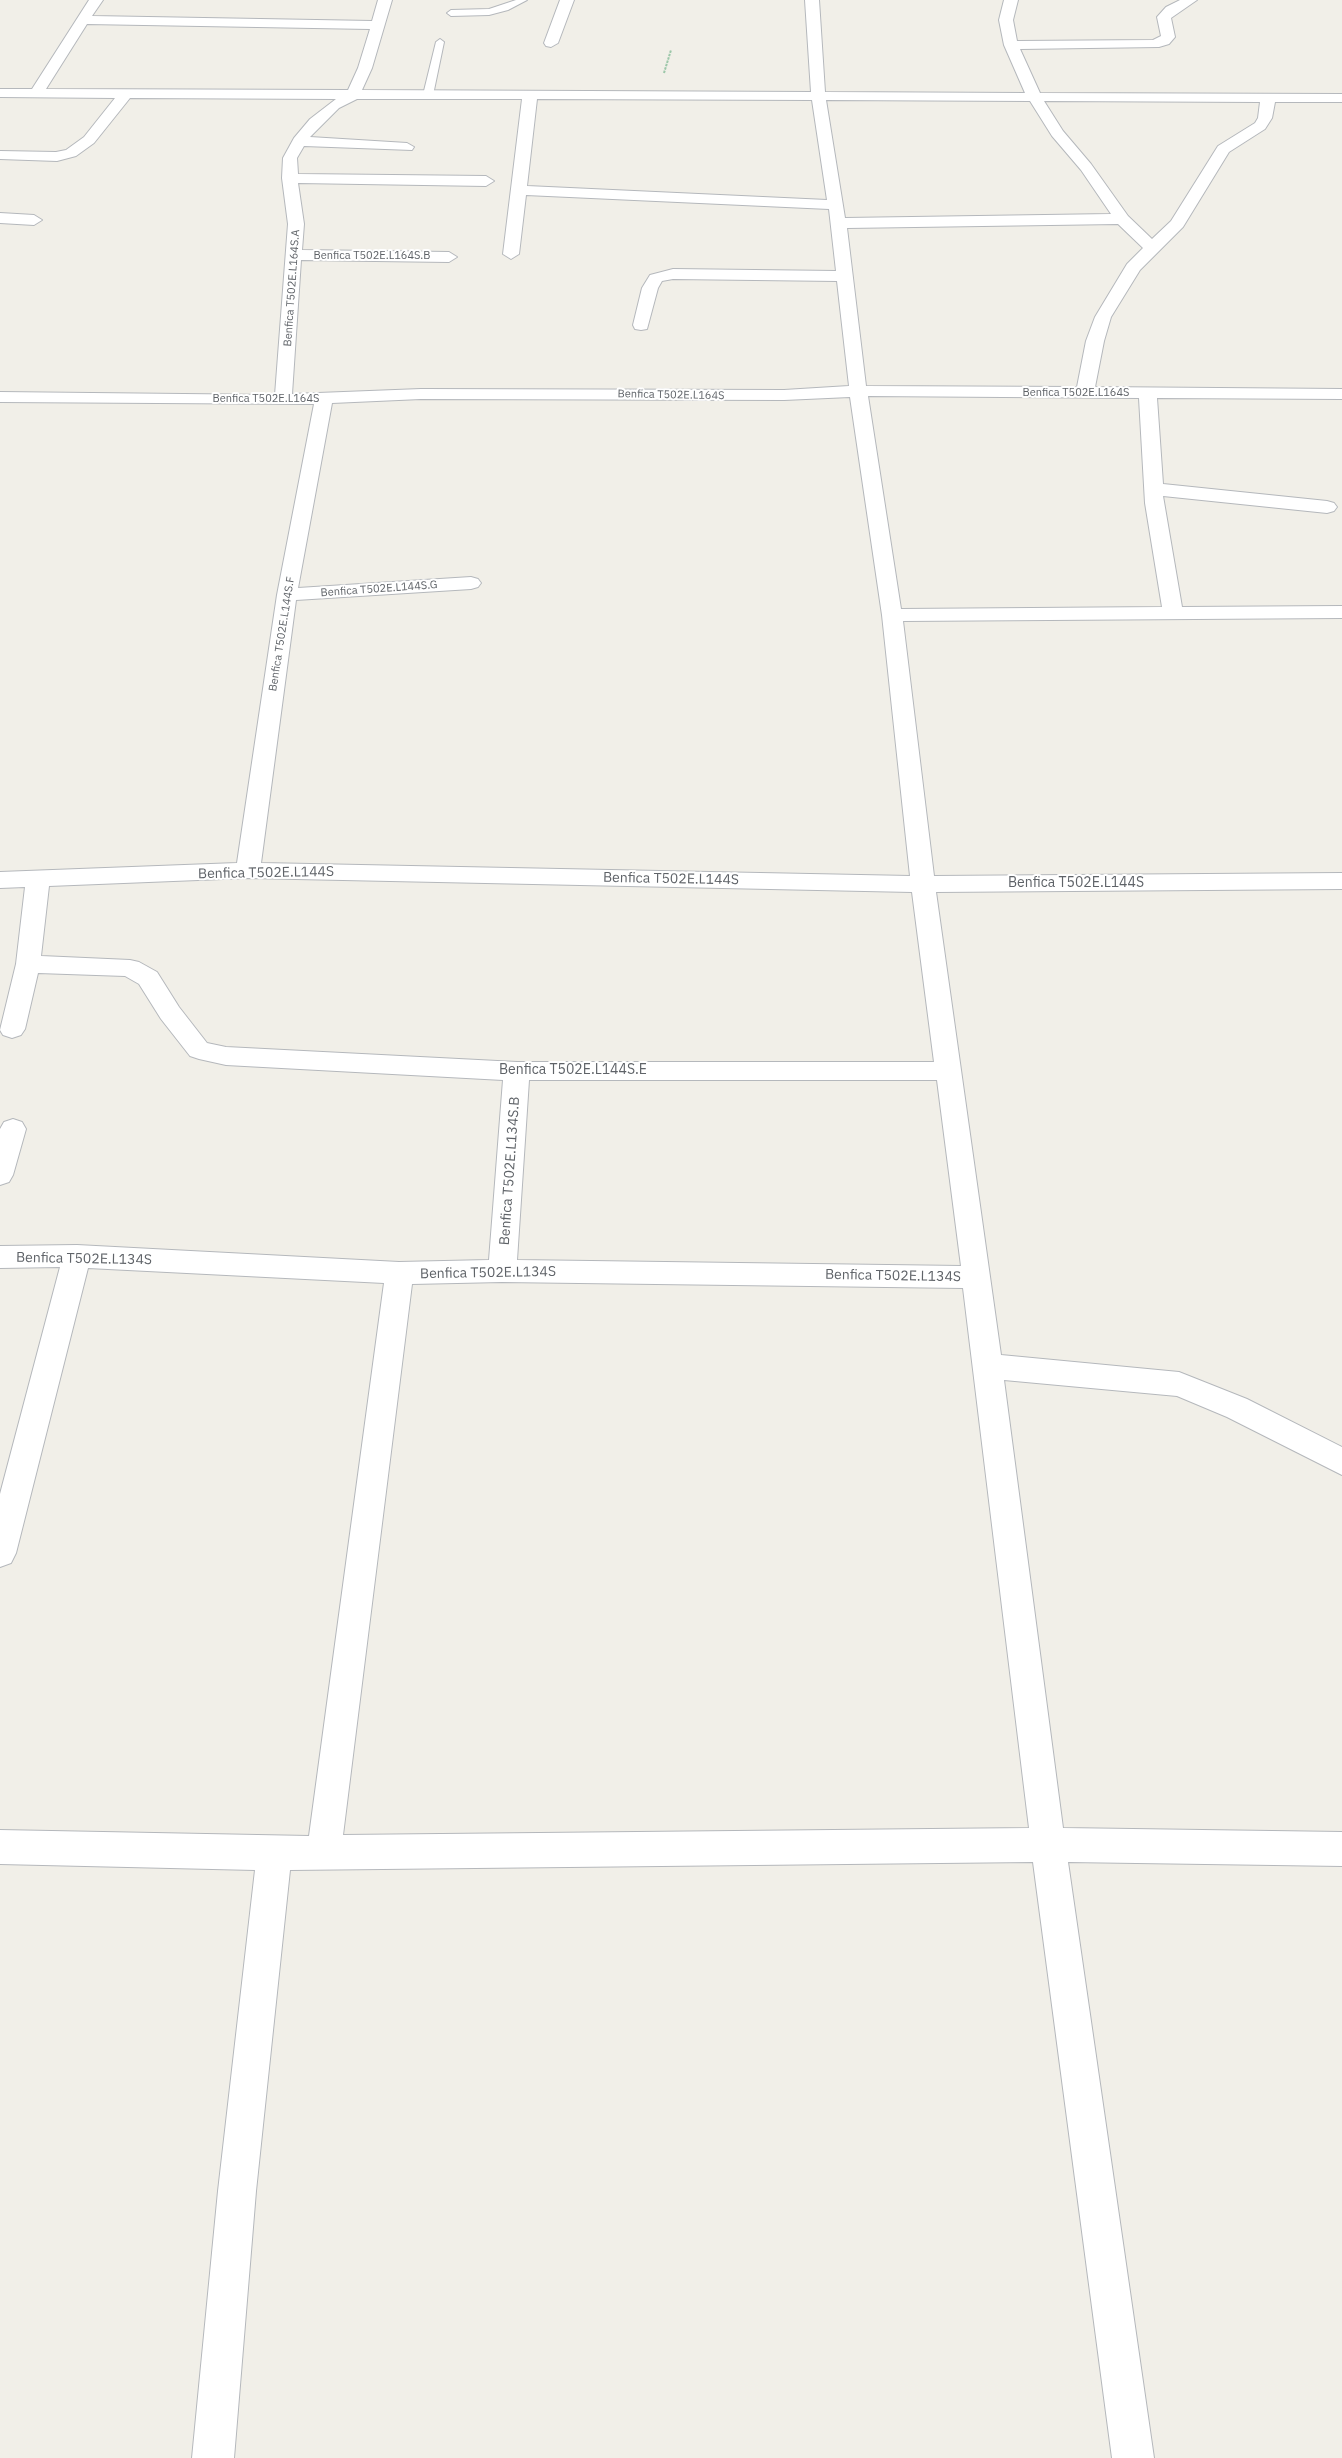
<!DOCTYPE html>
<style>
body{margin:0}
canvas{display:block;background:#f1efe8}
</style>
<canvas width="1342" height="2458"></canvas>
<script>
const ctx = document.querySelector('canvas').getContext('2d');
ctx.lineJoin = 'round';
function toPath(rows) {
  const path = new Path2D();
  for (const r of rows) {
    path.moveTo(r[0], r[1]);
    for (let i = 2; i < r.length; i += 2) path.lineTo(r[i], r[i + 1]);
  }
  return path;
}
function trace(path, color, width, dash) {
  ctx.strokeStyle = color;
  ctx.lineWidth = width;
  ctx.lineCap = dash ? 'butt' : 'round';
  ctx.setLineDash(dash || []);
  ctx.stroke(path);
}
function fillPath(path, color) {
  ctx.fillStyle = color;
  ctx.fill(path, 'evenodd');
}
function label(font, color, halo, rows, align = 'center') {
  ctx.font = font + ' "IBM Plex Sans",sans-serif';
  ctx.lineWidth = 4;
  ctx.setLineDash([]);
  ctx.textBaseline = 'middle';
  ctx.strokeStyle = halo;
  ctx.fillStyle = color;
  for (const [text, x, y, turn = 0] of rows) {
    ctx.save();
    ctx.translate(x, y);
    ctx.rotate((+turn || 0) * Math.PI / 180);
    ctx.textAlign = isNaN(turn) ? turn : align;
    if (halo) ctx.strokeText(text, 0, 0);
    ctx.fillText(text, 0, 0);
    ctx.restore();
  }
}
const path = toPath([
 [664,73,671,50]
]);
const lane = toPath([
 [516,0,527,0,508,10,489,15,451,16,447,13,451,10,489,9,516,0],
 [440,39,444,42,433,95,428,98,423,95,436,42,440,39]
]);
const street = toPath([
 [89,0,103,0,92,16,372,21,378,0,392,0,372,68,362,90,811,92,805,0,819,0,825,92,1025,93,1004,45,999,20,1004,0,1018,0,1013,20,1017,41,1153,40,1161,36,1157,17,1166,7,1180,0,1197,0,1171,18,1175,37,1169,44,1159,47,1020,49,1040,93,1342,94,1342,102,1275,102,1272,118,1265,129,1229,152,1183,227,1140,270,1111,317,1104,341,1095,387,1342,389,1342,399,1157,398,1163,484,1327,501,1334,503,1337,507,1334,511,1327,513,1163,496,1182,607,1342,606,1342,618,903,621,934,876,1342,873,1342,889,936,892,1001,1355,1179,1372,1247,1399,1342,1447,1342,1475,1227,1417,1177,1396,1004,1380,1063,1828,1342,1832,1342,1866,1068,1862,1154,2458,1112,2458,1033,1862,290,1870,256,2191,234,2458,192,2458,218,2191,255,1870,0,1864,0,1830,309,1836,384,1283,88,1268,16,1553,11,1563,0,1567,0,1494,60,1267,0,1268,0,1246,77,1245,399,1262,489,1260,503,1080,226,1065,199,1059,190,1056,161,1019,139,984,125,976,38,973,25,1029,21,1035,12,1038,3,1035,0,1030,16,964,25,887,0,888,0,872,237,863,277,595,314,404,0,402,0,392,275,395,288,224,282,178,283,158,294,138,310,119,336,99,130,98,94,143,76,156,57,161,0,159,0,151,56,152,66,150,84,137,115,98,0,97,0,89,32,89,89,0],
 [87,24,370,29,358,68,348,90,46,89,87,24],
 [357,99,522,99,503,254,511,259,519,254,526,195,829,209,836,271,673,269,650,275,642,288,633,325,635,329,641,330,647,329,658,288,662,281,673,279,837,281,849,386,784,390,421,389,292,394,301,260,449,262,457,257,449,252,302,250,304,224,298,183,486,186,494,181,486,176,298,174,297,158,304,146,412,150,414,147,407,143,310,137,339,108,357,99],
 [537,99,812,100,827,200,527,186,537,99],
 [826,100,1030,101,1052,136,1081,170,1111,214,845,218,826,100],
 [1044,101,1260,102,1258,118,1255,123,1218,146,1171,221,1152,239,1128,216,1091,164,1063,131,1044,101],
 [1118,224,1143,248,1127,264,1095,317,1086,341,1077,387,866,386,847,228,1118,224],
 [868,396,1139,398,1145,503,1162,607,901,609,868,396],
 [850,397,882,615,910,876,261,863,296,600,471,589,478,587,481,583,478,579,471,577,298,588,332,403,421,399,784,400,850,397],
 [248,878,912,892,934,1062,517,1062,226,1047,207,1043,179,1007,157,972,139,962,130,960,41,956,49,886,248,878],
 [529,1080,937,1080,961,1266,517,1260,529,1080],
 [502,1282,963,1288,1029,1828,343,1835,412,1284,502,1282],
 [560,0,574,0,558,43,551,47,546,46,544,43,560,0],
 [0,213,34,215,42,220,34,225,0,223,0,213],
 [13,1119,22,1122,26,1129,13,1175,9,1182,0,1185,0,1129,4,1122,13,1119]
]);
const farStreetnames = [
 ["Benfica T502E.L164S.B",372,256],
 ["Benfica T502E.L164S.A",292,288,-86],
 ["Benfica T502E.L164S",1076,393],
 ["Benfica T502E.L164S",671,395,1],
 ["Benfica T502E.L164S",266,399],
 ["Benfica T502E.L144S.G",379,589,-4],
 ["Benfica T502E.L144S.F",282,634,-81]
];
const streetNames = [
 ["Benfica T502E.L144S",266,873,-1],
 ["Benfica T502E.L144S",671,879,1],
 ["Benfica T502E.L144S",1076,883],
 ["Benfica T502E.L144S.E",573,1070],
 ["Benfica T502E.L134S.B",510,1171,-86],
 ["Benfica T502E.L134S",84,1259,1],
 ["Benfica T502E.L134S",488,1273,-1],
 ["Benfica T502E.L134S",893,1276,1]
];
trace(lane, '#b5b8bc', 2);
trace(street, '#b5b8bc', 2);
trace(path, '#9cc7a9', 2, [2.5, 1]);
fillPath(lane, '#fff');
fillPath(street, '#fff');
label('11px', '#5f6368', '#fff', farStreetnames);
label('14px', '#5f6368', '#fff', streetNames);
</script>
